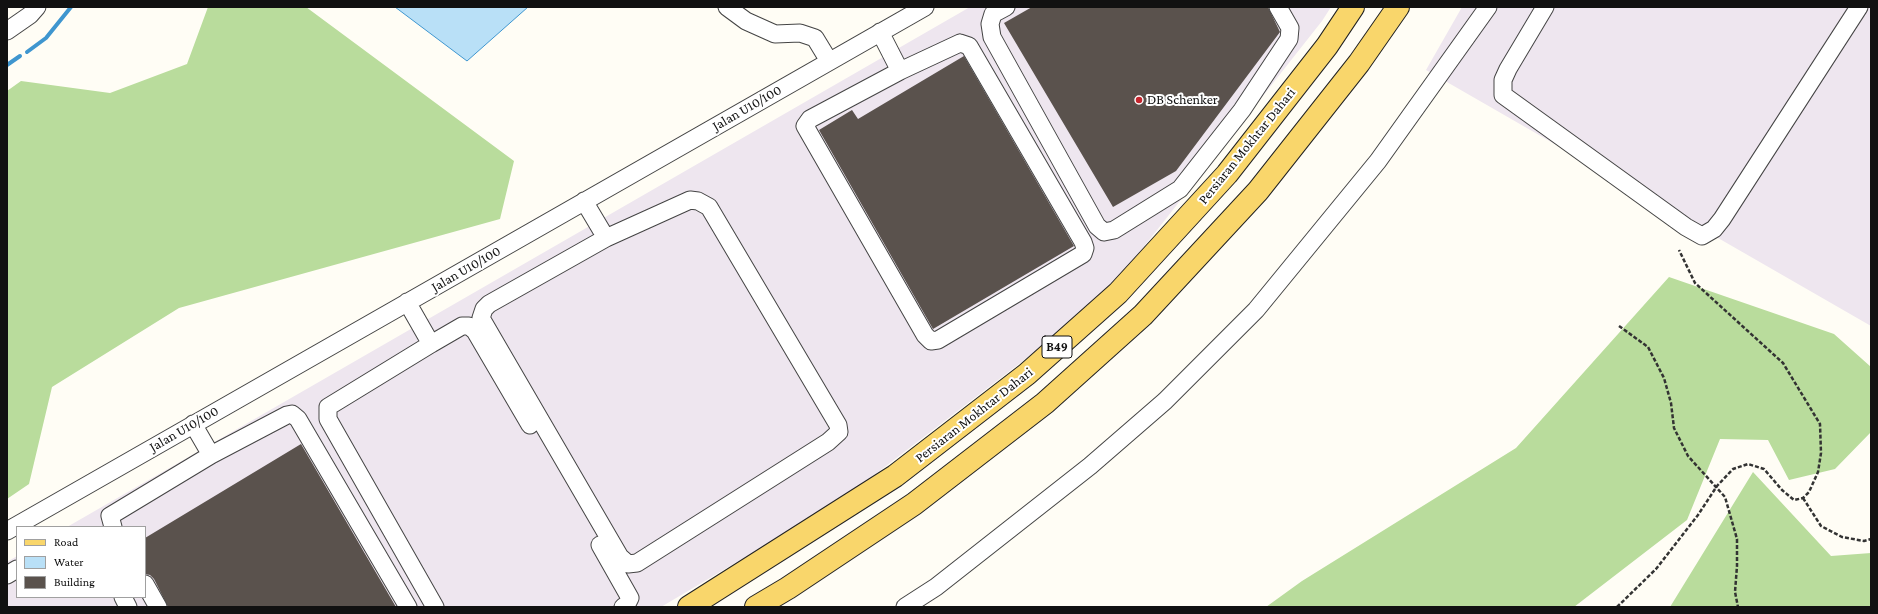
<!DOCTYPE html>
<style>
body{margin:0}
#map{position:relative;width:1878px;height:614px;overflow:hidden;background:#fffdf5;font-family:"Crimson Pro",serif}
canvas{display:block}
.frame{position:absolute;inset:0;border:8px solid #111;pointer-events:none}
.legend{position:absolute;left:16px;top:526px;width:130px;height:72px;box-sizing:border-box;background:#fff;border:1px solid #a0a0a0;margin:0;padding:5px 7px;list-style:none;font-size:12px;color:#111}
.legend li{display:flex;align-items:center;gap:8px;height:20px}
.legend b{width:20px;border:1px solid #a0a0a0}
</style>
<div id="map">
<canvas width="1878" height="614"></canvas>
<div class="frame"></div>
<ul class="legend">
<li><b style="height:5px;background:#f9d66b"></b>Road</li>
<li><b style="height:11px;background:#b9e0f7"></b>Water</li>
<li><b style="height:11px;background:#5a524d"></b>Building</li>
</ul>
</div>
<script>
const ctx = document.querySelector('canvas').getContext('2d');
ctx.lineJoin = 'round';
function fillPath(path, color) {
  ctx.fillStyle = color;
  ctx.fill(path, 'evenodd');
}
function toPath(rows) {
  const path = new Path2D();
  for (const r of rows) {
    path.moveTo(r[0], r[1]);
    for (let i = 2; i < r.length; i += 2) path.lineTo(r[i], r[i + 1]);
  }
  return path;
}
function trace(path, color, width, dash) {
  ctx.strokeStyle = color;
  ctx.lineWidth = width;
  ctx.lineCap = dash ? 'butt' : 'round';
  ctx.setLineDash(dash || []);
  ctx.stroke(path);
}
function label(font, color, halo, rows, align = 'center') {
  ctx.font = font + ' "Crimson Pro",serif';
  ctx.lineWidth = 4;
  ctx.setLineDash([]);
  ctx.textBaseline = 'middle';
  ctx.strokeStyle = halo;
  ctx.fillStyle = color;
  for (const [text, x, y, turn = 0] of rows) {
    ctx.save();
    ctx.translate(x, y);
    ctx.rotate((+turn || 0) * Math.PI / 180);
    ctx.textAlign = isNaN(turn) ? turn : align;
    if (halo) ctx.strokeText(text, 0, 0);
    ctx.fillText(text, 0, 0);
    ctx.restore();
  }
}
const industrial = toPath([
 [970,7,1331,7,1322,21,1101,301,843,499,661,607,7,607,7,562,17,556,17,597,145,597,145,527,67,527],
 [1462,7,1871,7,1871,326,1426,70]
]);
const forest = toPath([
 [208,7,306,7,514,161,500,219,179,308,52,387,29,484,7,499,7,91,21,81,110,93,187,64],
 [1669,277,1834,334,1871,367,1871,432,1835,469,1789,480,1768,440,1720,439,1687,520,1574,607,1266,607,1302,581,1516,448],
 [1753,472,1831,556,1871,553,1871,607,1670,607]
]);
const water = toPath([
 [395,7,528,7,467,61,395,7]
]);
const stream = toPath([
 [27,52,46,38,71,7],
 [7,65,20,56]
]);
const building = toPath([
 [1032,7,1268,7,1280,32,1176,171,1113,207,1004,23],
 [964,56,1074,246,933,329,819,130,852,110,858,119],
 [301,444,396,607,168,607,154,579,150,575,145,574,145,538]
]);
const path = toPath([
 [1619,326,1648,347,1664,378,1671,403,1674,428,1688,456,1725,497,1737,539,1737,566,1735,592,1738,607],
 [1803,498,1821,526,1842,537,1864,541,1871,539],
 [1617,607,1656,569,1698,515,1717,486,1733,469,1748,464,1764,469,1782,490,1794,500,1803,498,1809,492,1818,472,1821,453,1820,424,1783,363,1695,283,1679,250]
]);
const minor = toPath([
 [727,7,746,21,775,34,800,33,815,38,829,61],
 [1006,7,993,14,990,24,992,37,1097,226,1104,232,1114,230,1180,189,1242,110,1289,39,1290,28,1278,7],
 [1545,7,1508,69,1503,80,1503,95,1686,227,1702,236,1714,229,1722,219,1859,7],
 [7,31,30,15,37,7],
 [880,32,900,71],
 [960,43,969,46,1083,242,1085,248,1083,254,938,340,931,341,925,335,805,126,810,119,900,71,960,43],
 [584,201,606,238,690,200,698,201,709,207,838,425,839,432,828,442,637,563,628,564,620,557,481,318,484,309,489,304,606,238],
 [407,302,431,344],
 [193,424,211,455],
 [113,527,110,516,211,455,287,415,292,414,298,419,408,607],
 [7,531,925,7],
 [600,545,630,598,627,604,623,607],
 [7,575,17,569],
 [145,584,158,607],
 [123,597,128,607],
 [435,607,328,419,328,407,431,344,462,326,469,326,475,331,530,425],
 [905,607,936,587,1090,466,1165,401,1256,310,1378,161,1488,7]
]);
const major = toPath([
 [689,607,895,476,1027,374,1118,293,1227,174,1327,46,1353,7],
 [756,607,788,588,914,504,1045,403,1143,315,1258,191,1359,63,1398,7]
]);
const markers = [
 [1139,100,4,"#c4262e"]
];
const shields = [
 [1057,347,30]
];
const shieldNames = [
 ["B49",1057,347]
];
const poiNames = [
 ["DB Schenker",1147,100]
];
const streetNames = [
 ["Jalan U10/100",747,108,-30],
 ["Persiaran Mokhtar Dahari",1247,146,-51],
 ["Jalan U10/100",466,269,-30],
 ["Persiaran Mokhtar Dahari",974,415,-38],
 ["Jalan U10/100",184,429,-30]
];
fillPath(industrial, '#eee6ef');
fillPath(forest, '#b9dc9c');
fillPath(water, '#b9e0f7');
trace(water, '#3f96cf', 1);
trace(stream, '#3f96cf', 4);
fillPath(building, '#5a524d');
trace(minor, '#444', 19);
trace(major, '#222', 24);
trace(path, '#333', 2.5, [4, 2]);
trace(minor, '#fff', 17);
trace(major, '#f9d66b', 22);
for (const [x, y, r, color] of markers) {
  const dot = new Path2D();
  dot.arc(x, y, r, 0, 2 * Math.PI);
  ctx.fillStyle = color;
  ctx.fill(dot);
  trace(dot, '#fff', 1.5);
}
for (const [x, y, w] of shields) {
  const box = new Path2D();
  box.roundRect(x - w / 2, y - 11, w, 22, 3);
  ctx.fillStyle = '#fff';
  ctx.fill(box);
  trace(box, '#111', 1);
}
label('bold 13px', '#111', null, shieldNames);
label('14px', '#111', '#fff', poiNames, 'left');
label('14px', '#111', '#fff', streetNames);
</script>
